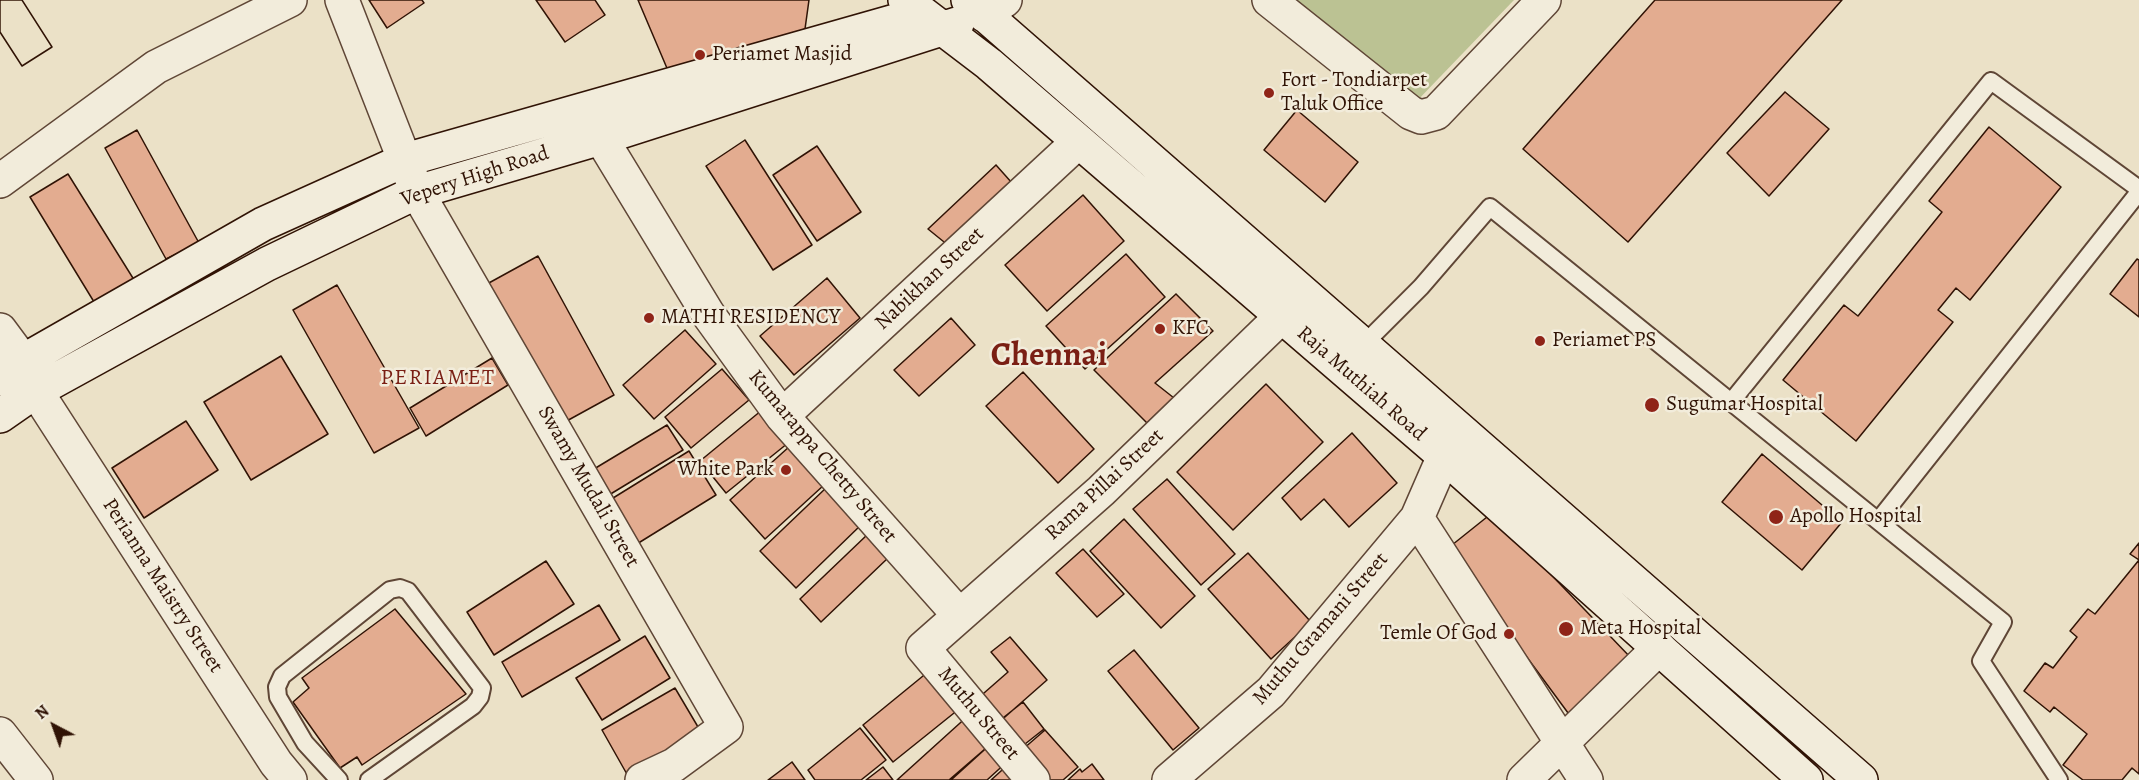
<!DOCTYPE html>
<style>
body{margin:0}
#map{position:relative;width:2139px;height:780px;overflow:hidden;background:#ebe1c7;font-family:Alegreya,serif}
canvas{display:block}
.north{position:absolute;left:24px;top:696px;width:60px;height:60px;-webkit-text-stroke:4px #f2ecdb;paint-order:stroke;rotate:319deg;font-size:16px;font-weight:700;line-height:24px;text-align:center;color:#301305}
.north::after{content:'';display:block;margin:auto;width:21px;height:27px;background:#301305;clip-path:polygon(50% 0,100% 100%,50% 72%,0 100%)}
</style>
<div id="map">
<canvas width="2139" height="780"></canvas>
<div class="north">N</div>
</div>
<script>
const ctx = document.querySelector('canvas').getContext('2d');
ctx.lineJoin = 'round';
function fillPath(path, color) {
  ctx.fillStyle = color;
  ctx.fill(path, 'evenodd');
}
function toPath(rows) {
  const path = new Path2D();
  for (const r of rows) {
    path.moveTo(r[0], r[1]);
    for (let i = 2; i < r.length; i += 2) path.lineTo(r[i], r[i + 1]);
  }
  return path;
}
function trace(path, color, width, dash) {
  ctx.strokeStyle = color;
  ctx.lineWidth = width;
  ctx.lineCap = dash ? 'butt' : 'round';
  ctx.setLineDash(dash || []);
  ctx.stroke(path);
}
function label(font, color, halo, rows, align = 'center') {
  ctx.font = font + ' Alegreya,serif';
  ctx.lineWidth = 5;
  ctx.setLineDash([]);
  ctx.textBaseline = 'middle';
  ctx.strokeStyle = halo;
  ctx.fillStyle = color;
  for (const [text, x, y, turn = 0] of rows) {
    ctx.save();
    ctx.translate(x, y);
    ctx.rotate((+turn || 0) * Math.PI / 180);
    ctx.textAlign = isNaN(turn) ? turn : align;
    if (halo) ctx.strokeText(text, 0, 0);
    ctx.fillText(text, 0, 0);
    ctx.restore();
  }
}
const green = toPath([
 [1294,0,1514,0,1415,103]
]);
const building = toPath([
 [0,0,22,0,52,47,22,66,0,32,0,0],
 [0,0,22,0,52,47,22,66,0,32,0,0],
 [369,0,422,0,424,3,387,28,369,0],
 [536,0,595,0,605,15,565,42,536,0],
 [638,0,809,0,805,29,672,80,638,0],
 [1655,0,1842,0,1628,242,1523,149,1655,0],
 [1785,92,1829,129,1769,196,1727,153,1785,92],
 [1297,110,1358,162,1325,202,1264,150,1297,110],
 [1989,127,2061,187,1970,300,1956,288,1938,310,1953,322,1856,441,1783,380,1844,305,1858,316,1942,212,1929,201,1989,127],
 [137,130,199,243,166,259,105,148,137,130],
 [745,140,812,245,773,270,706,166,745,140],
 [817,146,861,212,817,241,773,175,817,146],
 [996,165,1012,183,949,246,928,229,996,165],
 [68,174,141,291,102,315,30,197,68,174],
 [1083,195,1124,241,1047,311,1005,265,1083,195],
 [1126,254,1165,297,1085,369,1046,326,1126,254],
 [538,256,614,395,563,423,487,284,538,256],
 [2137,259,2139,260,2139,317,2110,294,2137,259],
 [827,278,860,318,794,375,760,336,827,278],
 [337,285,419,428,374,453,293,310,337,285],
 [1176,294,1213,331,1155,383,1174,398,1147,423,1094,370,1176,294],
 [951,318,975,345,919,396,894,370,951,318],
 [685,330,716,364,654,419,623,385,685,330],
 [281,356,328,434,251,480,204,402,281,356],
 [492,358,508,385,426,436,410,408,492,358],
 [722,369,749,400,691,448,665,417,722,369],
 [1023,372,1094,449,1058,483,986,406,1023,372],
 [1266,384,1323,442,1233,530,1177,472,1266,384],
 [762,410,788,443,726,493,700,461,762,410],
 [186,421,218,470,144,518,112,468,186,421],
 [667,425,683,450,604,498,589,472,667,425],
 [1352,433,1397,483,1349,527,1324,499,1301,520,1282,498,1352,433],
 [790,446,824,485,765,539,730,500,790,446],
 [689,451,716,495,632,547,605,503,689,451],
 [1762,454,1842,522,1802,570,1722,502,1762,454],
 [1167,479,1235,554,1201,585,1133,509,1167,479],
 [827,487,863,523,796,588,760,551,827,487],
 [1492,513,1632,659,1574,721,1447,549,1492,513],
 [1124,519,1195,596,1161,628,1090,551,1124,519],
 [868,534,889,557,821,622,800,599,868,534],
 [2139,543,2139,774,2132,768,2122,780,2083,780,2063,765,2087,734,2054,707,2050,712,2024,691,2045,663,2053,668,2077,637,2070,631,2088,609,2095,614,2139,560,2130,554,2139,543],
 [1083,549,1124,594,1097,617,1056,573,1083,549],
 [1248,553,1311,622,1271,659,1208,589,1248,553],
 [546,561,574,604,494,655,467,612,546,561],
 [599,605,620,640,522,697,502,662,599,605],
 [395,609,466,694,362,765,357,757,340,768,293,702,309,688,302,678,395,609],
 [645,636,670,678,602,720,576,678,645,636],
 [1010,637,1047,680,997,724,976,700,1008,672,991,652,1010,637],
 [1134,650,1199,728,1173,750,1108,671,1134,650],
 [934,667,964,705,893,762,863,725,934,667],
 [675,688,701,732,628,776,602,730,675,688],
 [1023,702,1044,729,1020,748,994,725,1023,702],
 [970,714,993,742,949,780,897,780,970,714],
 [860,728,886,760,861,780,815,780,808,770,860,728],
 [1045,730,1078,767,1063,780,1037,780,1015,756,1045,730],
 [993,742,1009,760,987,780,951,780,993,742],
 [792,762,805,780,768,780,792,762],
 [1011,762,1026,780,991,780,1011,762],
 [1092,764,1104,780,1068,780,1080,769,1082,772,1092,764],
 [883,767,893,780,866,780,883,767]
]);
const service = toPath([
 [1359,349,1421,287,1490,207,1731,402],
 [1878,521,2139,192],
 [339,780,305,743,278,697,277,687,282,676,390,590,400,588,408,591,482,688,480,697,473,706,369,780],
 [2059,780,1981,661,2003,622,1731,402,1991,81,2139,189]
]);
const minor = toPath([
 [342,0,417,192,726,727,674,765,642,780],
 [601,138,708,314,782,416,959,615],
 [0,181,156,67,290,0],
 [0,330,23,361,36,391,276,763,290,780],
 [782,416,1078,142],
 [1417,518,1586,780],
 [0,734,36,780],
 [1033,780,923,648,1101,491,1282,316],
 [1169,780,1271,692,1417,518,1444,456],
 [1524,780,1659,648]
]);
const tertiary = toPath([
 [1269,0,1411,113,1421,117,1436,113,1544,0],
 [984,15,1005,0]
]);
const secondary = toPath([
 [905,0,989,64,1444,456,1806,780],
 [968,0,1861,780],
 [0,379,23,361,263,224,405,160,909,17],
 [0,416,36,391,267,264,417,192,601,138,957,24]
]);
const markers = [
 [700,55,6,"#8f2418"],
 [1269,93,6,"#8f2418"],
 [649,318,6,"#8f2418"],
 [1160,329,6,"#8f2418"],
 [1540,341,6,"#8f2418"],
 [1652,405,8,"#8f2418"],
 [786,470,6,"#8f2418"],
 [1776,517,8,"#8f2418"],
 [1566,629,8,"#8f2418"],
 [1509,634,6,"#8f2418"]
];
const poiNames = [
 ["Periamet Masjid",712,55],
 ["Fort - Tondiarpet",1281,81],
 ["Taluk Office",1281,105],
 ["MATHI RESIDENCY",661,318],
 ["KFC",1172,329],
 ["Periamet PS",1552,341],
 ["Sugumar Hospital",1666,405],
 ["White Park",774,470,"right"],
 ["Apollo Hospital",1790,517],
 ["Meta Hospital",1580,629],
 ["Temle Of God",1497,634,"right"]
];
const streetNames = [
 ["Vepery High Road",475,177,-18],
 ["Nabikhan Street",930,279,-43],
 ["Raja Muthiah Road",1361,384,41],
 ["Kumarappa Chetty Street",822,457,50],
 ["Rama Pillai Street",1105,485,-43],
 ["Swamy Mudali Street",588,487,60],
 ["Perianna Maistry Street",162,586,57],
 ["Muthu Gramani Street",1321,629,-49],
 ["Muthu Street",978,714,50]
];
const neighbourhoodNames = [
 ["PERIAMET",438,379]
];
const townNames = [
 ["Chennai",1049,357]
];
fillPath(green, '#bbc293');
fillPath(building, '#e3ac90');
trace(building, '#301305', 1.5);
trace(service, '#5f4636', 20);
trace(minor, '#5f4636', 36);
trace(tertiary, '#5f4636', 36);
trace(secondary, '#301305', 36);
trace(service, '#f2ecdb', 16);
trace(minor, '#f2ecdb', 33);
trace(tertiary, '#f2ecdb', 33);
trace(secondary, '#f2ecdb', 33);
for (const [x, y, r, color] of markers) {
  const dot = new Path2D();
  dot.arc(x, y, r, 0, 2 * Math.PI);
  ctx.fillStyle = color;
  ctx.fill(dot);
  trace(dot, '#f2ecdb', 2);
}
label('21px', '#301305', '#f2ecdb', poiNames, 'left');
label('21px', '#301305', '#f2ecdb', streetNames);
ctx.letterSpacing = '1.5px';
label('22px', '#7a1f14', '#f2ecdb', neighbourhoodNames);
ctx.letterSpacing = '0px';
label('bold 33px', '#7a1f14', '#f2ecdb', townNames);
</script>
